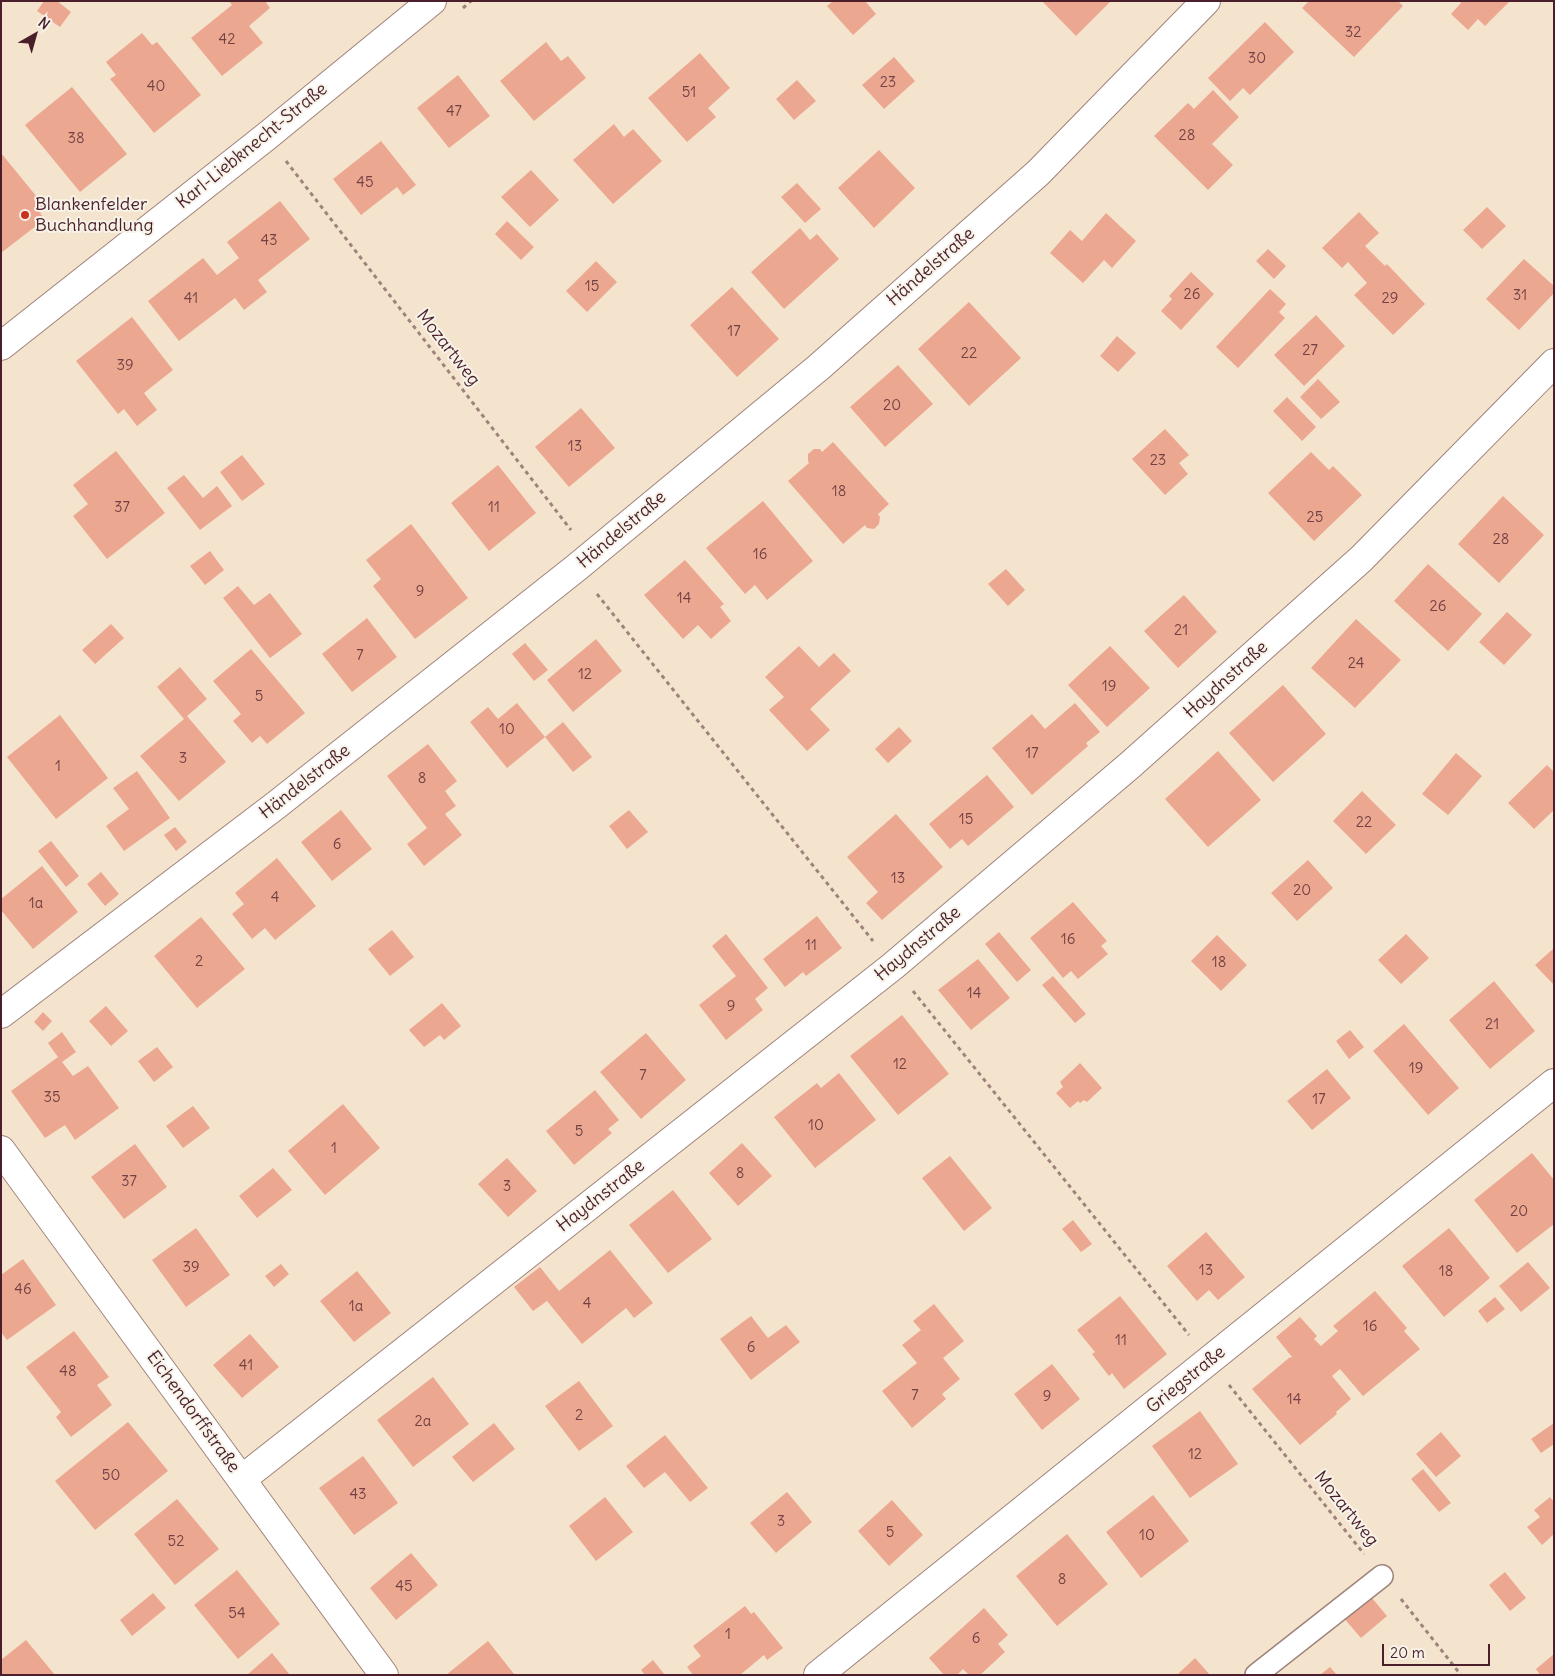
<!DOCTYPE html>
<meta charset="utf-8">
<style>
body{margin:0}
#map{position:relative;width:1555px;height:1676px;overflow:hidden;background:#f4e4cd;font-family:Delius,sans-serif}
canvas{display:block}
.frame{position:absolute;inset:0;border:2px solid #4a1f2b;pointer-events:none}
.north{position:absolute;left:10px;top:10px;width:50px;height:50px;-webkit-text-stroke:4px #f7f3e8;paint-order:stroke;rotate:38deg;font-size:14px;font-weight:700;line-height:20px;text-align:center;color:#4a1f2b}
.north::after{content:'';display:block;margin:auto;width:18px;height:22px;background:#4a1f2b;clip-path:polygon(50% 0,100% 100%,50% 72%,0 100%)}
.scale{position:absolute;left:1382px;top:1644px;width:108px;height:22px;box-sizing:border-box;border:2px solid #4a1f2b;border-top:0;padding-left:6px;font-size:15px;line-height:18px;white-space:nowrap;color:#4a1f2b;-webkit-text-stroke:4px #f7f3e8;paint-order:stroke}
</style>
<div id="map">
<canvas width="1555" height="1676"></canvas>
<div class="frame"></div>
<div class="north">N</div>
<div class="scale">20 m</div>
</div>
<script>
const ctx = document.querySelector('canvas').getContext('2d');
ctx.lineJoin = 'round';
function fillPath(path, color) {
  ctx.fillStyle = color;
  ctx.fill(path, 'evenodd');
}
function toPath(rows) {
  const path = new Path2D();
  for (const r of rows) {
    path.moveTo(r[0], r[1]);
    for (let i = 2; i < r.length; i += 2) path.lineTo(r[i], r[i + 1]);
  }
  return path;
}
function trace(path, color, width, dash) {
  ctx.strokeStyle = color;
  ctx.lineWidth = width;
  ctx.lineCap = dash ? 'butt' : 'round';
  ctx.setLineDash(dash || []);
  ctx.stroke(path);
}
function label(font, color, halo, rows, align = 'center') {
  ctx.font = font + ' Delius,sans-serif';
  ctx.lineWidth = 4;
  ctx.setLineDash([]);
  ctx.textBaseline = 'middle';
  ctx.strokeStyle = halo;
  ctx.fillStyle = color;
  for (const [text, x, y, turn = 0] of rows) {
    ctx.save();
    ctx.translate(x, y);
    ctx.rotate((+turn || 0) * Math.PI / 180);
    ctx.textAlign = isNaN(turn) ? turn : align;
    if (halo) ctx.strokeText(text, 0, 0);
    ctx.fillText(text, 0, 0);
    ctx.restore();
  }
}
const building = toPath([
 [44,1,57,1,71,12,60,27,37,11],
 [229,1,265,1,270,8,249,26,263,43,222,76,191,38,232,5],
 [833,1,865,1,876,14,853,35,827,6],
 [1042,1,1111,1,1076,36],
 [1309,1,1398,1,1403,6,1354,57,1302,8],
 [1459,1,1510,1,1485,26,1478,19,1468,30,1451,14,1461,3],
 [1265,22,1294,52,1250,95,1243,88,1230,101,1208,78],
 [142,33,152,45,157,42,201,95,154,133,110,79,116,75,106,62],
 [546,42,561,61,568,56,586,78,534,121,500,81],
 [700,53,730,88,708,108,716,117,687,142,648,98],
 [894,57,915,81,884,109,862,85],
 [458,75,490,116,449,148,417,108],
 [797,80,816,101,794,120,776,99],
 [72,87,127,154,80,192,25,125],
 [1213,90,1239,117,1212,144,1233,165,1208,190,1154,136,1188,103,1194,109],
 [614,124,624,137,633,129,662,161,613,204,573,160],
 [381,141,416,185,403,195,397,187,361,215,333,179],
 [879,150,915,188,874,228,838,188],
 [1,153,46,208,40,213,45,219,1,253],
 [531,170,559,200,530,227,501,197],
 [797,183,821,209,805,223,781,197],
 [280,201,310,239,258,280,267,292,244,310,235,298,179,341,148,301,203,258,217,275,239,258,227,242],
 [1487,207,1506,226,1482,249,1463,230],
 [1359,212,1379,233,1365,246,1385,266,1387,264,1425,304,1393,335,1354,295,1367,283,1348,262,1342,268,1322,248],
 [1106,213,1136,241,1112,268,1104,260,1083,283,1050,253,1070,230,1082,241],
 [507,221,534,247,521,260,495,234],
 [800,228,810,240,817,234,839,259,784,309,751,272],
 [1268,249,1286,266,1274,279,1256,261],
 [1524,259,1554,286,1554,293,1519,330,1486,299],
 [596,261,617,282,587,312,566,291],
 [1191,272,1214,294,1181,330,1161,311,1172,299,1169,296],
 [732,287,779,339,737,377,690,325],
 [1270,289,1286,304,1279,312,1285,318,1238,368,1216,347],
 [969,302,1021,358,969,406,918,349],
 [1316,315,1345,346,1304,386,1274,355],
 [132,317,173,370,144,393,157,410,137,426,124,409,118,414,76,361],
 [1117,336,1136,353,1118,372,1100,356],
 [898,365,933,404,885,447,850,407],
 [1318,379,1340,402,1321,419,1300,397],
 [1287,397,1316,427,1302,441,1273,411],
 [581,408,615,448,569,487,535,447],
 [1165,429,1189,455,1179,463,1188,474,1165,495,1132,459],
 [833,442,889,504,878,514,880,517,879,524,874,529,867,528,865,525,843,544,788,481,809,463,808,461,808,454,814,449,820,449,822,452],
 [116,451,165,513,107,559,73,516,88,504,73,485],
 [1311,452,1329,470,1333,466,1362,495,1314,541,1268,493],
 [242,455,265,484,242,501,220,472],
 [498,465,536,513,489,551,451,503],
 [184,475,203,498,217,486,232,506,200,530,167,488],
 [1503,496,1544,535,1499,583,1458,544],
 [763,501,813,561,767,600,755,585,745,594,706,548],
 [411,524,468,598,415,639,373,586,381,579,366,560],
 [210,551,224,570,205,585,190,566],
 [685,560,724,604,720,607,731,621,711,639,698,625,683,639,644,595],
 [1428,564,1482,614,1448,651,1394,601],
 [1006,569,1025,590,1008,606,988,584],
 [238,586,254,605,270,593,302,634,270,658,223,598],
 [1184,595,1217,632,1178,668,1144,631],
 [1507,612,1532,635,1504,665,1479,642],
 [367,618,397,657,352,692,322,654],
 [1356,619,1401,660,1355,708,1311,668],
 [111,624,124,638,95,664,82,650],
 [596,639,622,671,573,712,547,680],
 [525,643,548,670,534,681,512,654],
 [799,646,819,667,834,653,851,671,810,709,830,730,807,751,769,710,784,697,765,677],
 [1110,646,1150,688,1107,727,1068,685],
 [251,649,305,713,267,744,260,736,252,743,233,721,241,714,213,681],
 [180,667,207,699,187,716,226,762,179,801,140,756,184,719,157,687],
 [1283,685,1326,734,1273,782,1229,733],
 [517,703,545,737,507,768,470,722,488,707,498,719],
 [1075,703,1100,732,1086,743,1088,746,1032,795,992,748,1032,714,1045,729],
 [60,715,108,778,56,819,7,757],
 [563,722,592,757,573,772,545,737],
 [899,727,912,741,888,763,875,749],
 [428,744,457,781,445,791,456,806,445,814,462,835,424,866,407,844,427,828,387,776],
 [1218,751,1261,800,1208,847,1165,799],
 [1456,753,1482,776,1448,815,1422,794],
 [1547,765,1554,772,1554,810,1534,829,1508,803],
 [137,771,170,818,124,851,106,826,129,809,113,788],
 [987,775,1014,807,968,846,962,839,950,849,929,824],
 [1362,791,1396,825,1366,854,1333,821],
 [341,810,372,849,332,881,301,842],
 [629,810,648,832,627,849,609,826],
 [896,814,943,867,882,920,866,903,878,892,847,857],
 [175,827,187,842,176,851,164,835],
 [51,841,79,876,66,887,38,851],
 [277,858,316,906,275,940,265,928,252,939,232,914,244,904,235,893],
 [1308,860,1333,888,1297,921,1271,893],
 [42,866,78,912,33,949,1,910,1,899],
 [101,872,119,894,105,906,87,884],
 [1073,902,1107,941,1101,946,1108,954,1078,979,1071,971,1063,978,1030,938],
 [817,916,842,948,806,976,803,972,785,987,763,959],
 [201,917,245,969,197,1008,154,956],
 [392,930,414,957,390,976,368,949],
 [999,932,1031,970,1017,982,985,944],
 [726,934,768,988,755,999,763,1010,726,1040,699,1005,736,976,712,946],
 [1406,934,1429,958,1401,984,1378,960],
 [1217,935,1247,965,1221,991,1191,961],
 [1554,948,1554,985,1535,965],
 [978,959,1010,998,971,1030,938,990],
 [1053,976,1086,1014,1075,1023,1042,985],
 [1494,981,1535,1031,1490,1069,1449,1020],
 [442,1003,461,1026,444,1040,440,1035,424,1047,409,1030],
 [106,1006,128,1031,111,1046,89,1021],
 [43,1012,52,1021,43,1031,34,1022],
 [902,1015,949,1074,898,1115,850,1056],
 [1404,1024,1459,1088,1428,1115,1373,1051],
 [1350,1030,1364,1047,1349,1059,1336,1041],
 [62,1032,76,1052,62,1062,73,1076,88,1066,119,1108,75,1140,65,1125,45,1138,11,1091,58,1057,48,1043],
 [646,1033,686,1080,641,1119,600,1072],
 [157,1047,173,1067,154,1082,138,1061],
 [1080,1063,1102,1088,1087,1102,1084,1100,1080,1103,1078,1101,1070,1108,1056,1093,1063,1087,1060,1082],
 [1327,1069,1351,1098,1312,1130,1287,1101],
 [839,1073,876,1120,815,1168,774,1117,817,1083,821,1088],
 [595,1090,619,1120,608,1129,612,1133,574,1165,546,1131],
 [343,1104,380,1148,325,1195,288,1151],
 [193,1106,210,1128,183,1148,166,1126],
 [742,1143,772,1176,738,1206,709,1173],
 [135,1144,167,1187,124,1219,91,1177],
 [1532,1153,1554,1180,1554,1224,1517,1253,1474,1200],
 [950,1156,992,1208,964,1231,922,1178],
 [507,1158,537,1191,508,1217,478,1184],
 [273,1168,292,1190,257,1218,239,1196],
 [673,1190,712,1239,668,1273,629,1225],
 [1073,1220,1092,1244,1081,1252,1062,1229],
 [196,1228,230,1275,186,1307,152,1260],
 [1449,1228,1490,1278,1444,1317,1402,1266],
 [1206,1232,1245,1277,1218,1300,1209,1290,1197,1301,1167,1266],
 [610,1250,653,1303,634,1318,626,1308,582,1344,547,1301,533,1311,514,1287,540,1267,559,1291],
 [23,1259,56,1305,7,1340,1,1332,1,1275],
 [1528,1262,1550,1288,1521,1312,1499,1286],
 [281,1264,289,1274,274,1287,265,1276],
 [357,1271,391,1313,354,1342,320,1301],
 [1375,1291,1407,1328,1404,1331,1420,1349,1363,1396,1340,1369,1332,1376,1351,1399,1336,1412,1337,1414,1300,1445,1252,1389,1290,1357,1291,1358,1292,1357,1276,1337,1300,1317,1317,1336,1314,1339,1321,1346,1338,1331,1333,1326],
 [1120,1296,1167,1354,1124,1389,1112,1373,1109,1376,1092,1354,1095,1352,1077,1330],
 [1495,1297,1505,1309,1487,1323,1478,1311],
 [934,1304,964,1341,943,1358,960,1379,942,1394,946,1399,912,1428,882,1391,917,1363,902,1345,921,1330,913,1321],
 [751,1316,768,1338,786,1325,800,1342,751,1380,720,1339],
 [74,1331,109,1377,97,1385,112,1405,71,1437,56,1417,61,1412,26,1367],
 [250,1334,279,1367,242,1398,213,1365],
 [1052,1364,1080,1399,1042,1430,1014,1394],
 [433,1377,469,1424,413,1467,377,1420],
 [579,1381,613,1426,579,1451,545,1406],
 [1200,1411,1238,1464,1190,1498,1152,1446],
 [128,1422,168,1471,95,1530,55,1481],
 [494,1423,515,1449,473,1482,452,1457],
 [1554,1423,1554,1444,1541,1453,1531,1439],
 [1441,1432,1461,1456,1436,1477,1416,1454],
 [665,1435,708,1488,690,1502,665,1472,644,1488,626,1466],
 [363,1456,398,1503,354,1535,319,1488],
 [1423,1469,1451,1503,1439,1512,1411,1479],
 [787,1492,812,1522,776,1553,750,1523],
 [1153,1495,1189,1541,1141,1578,1106,1532],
 [605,1497,633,1532,596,1561,569,1526],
 [1550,1497,1554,1502,1554,1534,1542,1545,1527,1527,1540,1517,1534,1510],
 [177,1499,219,1549,175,1585,134,1534],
 [892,1500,923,1535,889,1566,858,1531],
 [1067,1534,1108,1584,1057,1626,1016,1576],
 [411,1553,438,1585,396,1620,370,1588],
 [237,1570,280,1624,238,1659,194,1605],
 [1505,1572,1526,1598,1510,1611,1489,1585],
 [153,1593,166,1608,132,1636,120,1620],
 [1362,1598,1366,1603,1372,1598,1387,1616,1361,1638,1342,1616],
 [745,1606,751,1614,754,1612,783,1648,767,1660,764,1655,740,1675,693,1675,687,1667,701,1656,693,1646],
 [984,1608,1008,1635,998,1644,1005,1652,980,1675,969,1675,963,1669,957,1675,944,1675,929,1658],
 [26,1640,55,1675,1,1675,1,1660],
 [488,1641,514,1674,512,1675,446,1675],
 [272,1653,290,1675,247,1675],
 [1554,1654,1554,1675,1540,1675,1536,1669],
 [1195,1658,1210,1675,1177,1675,1179,1673],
 [653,1660,665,1675,645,1675,641,1670],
 [1330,1667,1337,1675,1320,1675]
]);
const path = toPath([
 [463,8,471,1],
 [286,161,571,530],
 [597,594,873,941],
 [913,991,1189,1335],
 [1229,1385,1364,1554],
 [1401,1599,1461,1675]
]);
const service = toPath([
 [1256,1675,1382,1576]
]);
const minor = toPath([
 [1,346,267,136,432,1],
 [1,1014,275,806,576,568,819,367,1038,173,1206,1],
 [1,1150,384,1675],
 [242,1479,893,966,1129,766,1361,559,1554,363],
 [818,1675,1554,1083]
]);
const markers = [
 [25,215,5,"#c8321e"]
];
const numberNames = [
 ["32",1353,33],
 ["42",227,40],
 ["30",1257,59],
 ["23",888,83],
 ["40",156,87],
 ["51",689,93],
 ["47",454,112],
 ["28",1187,136],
 ["38",76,139],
 ["45",365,183],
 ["43",269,241],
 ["15",592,287],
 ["26",1192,295],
 ["31",1520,296],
 ["41",191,299],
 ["29",1390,299],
 ["17",734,332],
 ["27",1310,351],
 ["22",969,354],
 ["39",125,366],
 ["20",892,406],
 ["13",575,447],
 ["23",1158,461],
 ["18",839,492],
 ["37",122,508],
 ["11",494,508],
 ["25",1315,518],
 ["28",1501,540],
 ["16",760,555],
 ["9",420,592],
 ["14",684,599],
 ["26",1438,607],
 ["21",1181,631],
 ["7",360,656],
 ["24",1356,664],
 ["12",585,675],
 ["19",1109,687],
 ["5",259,697],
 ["10",507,730],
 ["17",1032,754],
 ["3",183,759],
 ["1",58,767],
 ["8",422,779],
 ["15",966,820],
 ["22",1364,823],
 ["6",337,845],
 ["13",898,879],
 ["20",1302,891],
 ["4",275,898],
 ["1a",36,904],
 ["16",1068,940],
 ["11",811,946],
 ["2",199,962],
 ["18",1219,963],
 ["14",974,994],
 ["9",731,1007],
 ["21",1492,1025],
 ["12",900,1065],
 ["19",1416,1069],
 ["7",643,1076],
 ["35",52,1098],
 ["17",1319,1100],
 ["10",816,1126],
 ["5",579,1132],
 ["1",334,1149],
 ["8",740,1174],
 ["37",129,1182],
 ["3",507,1187],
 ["20",1519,1212],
 ["39",191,1268],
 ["13",1206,1271],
 ["18",1446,1272],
 ["46",23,1290],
 ["4",587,1304],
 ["1a",356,1307],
 ["16",1370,1327],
 ["11",1121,1341],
 ["6",751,1348],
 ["41",246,1366],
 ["48",68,1372],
 ["7",915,1396],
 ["9",1047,1397],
 ["14",1294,1400],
 ["2",579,1416],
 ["2a",423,1422],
 ["12",1195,1455],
 ["50",111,1476],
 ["43",358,1495],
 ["3",781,1522],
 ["5",890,1533],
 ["10",1147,1536],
 ["52",176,1542],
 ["8",1062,1580],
 ["45",404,1587],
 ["54",237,1614],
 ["1",728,1635],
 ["6",976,1639]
];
const streetNames = [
 ["Karl-Liebknecht-Straße",252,146,-39],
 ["Händelstraße",931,267,-41],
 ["Mozartweg",448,348,52],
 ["Händelstraße",622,530,-40],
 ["Haydnstraße",1226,680,-42],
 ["Händelstraße",305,782,-38],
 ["Haydnstraße",918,944,-40],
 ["Haydnstraße",601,1196,-38],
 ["Griegstraße",1186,1380,-39],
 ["Eichendorffstraße",193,1412,54],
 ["Mozartweg",1346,1509,51]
];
const poiNames = [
 ["Blankenfelder",35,205],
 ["Buchhandlung",35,226]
];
fillPath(building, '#eca790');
trace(service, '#9f827c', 24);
trace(minor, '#9f827c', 30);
trace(path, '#9f827c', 3, [4, 4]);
trace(service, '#fff', 21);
trace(minor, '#fff', 28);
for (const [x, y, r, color] of markers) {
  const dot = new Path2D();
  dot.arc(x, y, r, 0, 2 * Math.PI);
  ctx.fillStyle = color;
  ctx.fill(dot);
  trace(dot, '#f7f3e8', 2);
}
label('15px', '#724144', null, numberNames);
label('18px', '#4a1f2b', '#f7f3e8', streetNames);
label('18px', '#4a1f2b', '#f7f3e8', poiNames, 'left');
</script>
